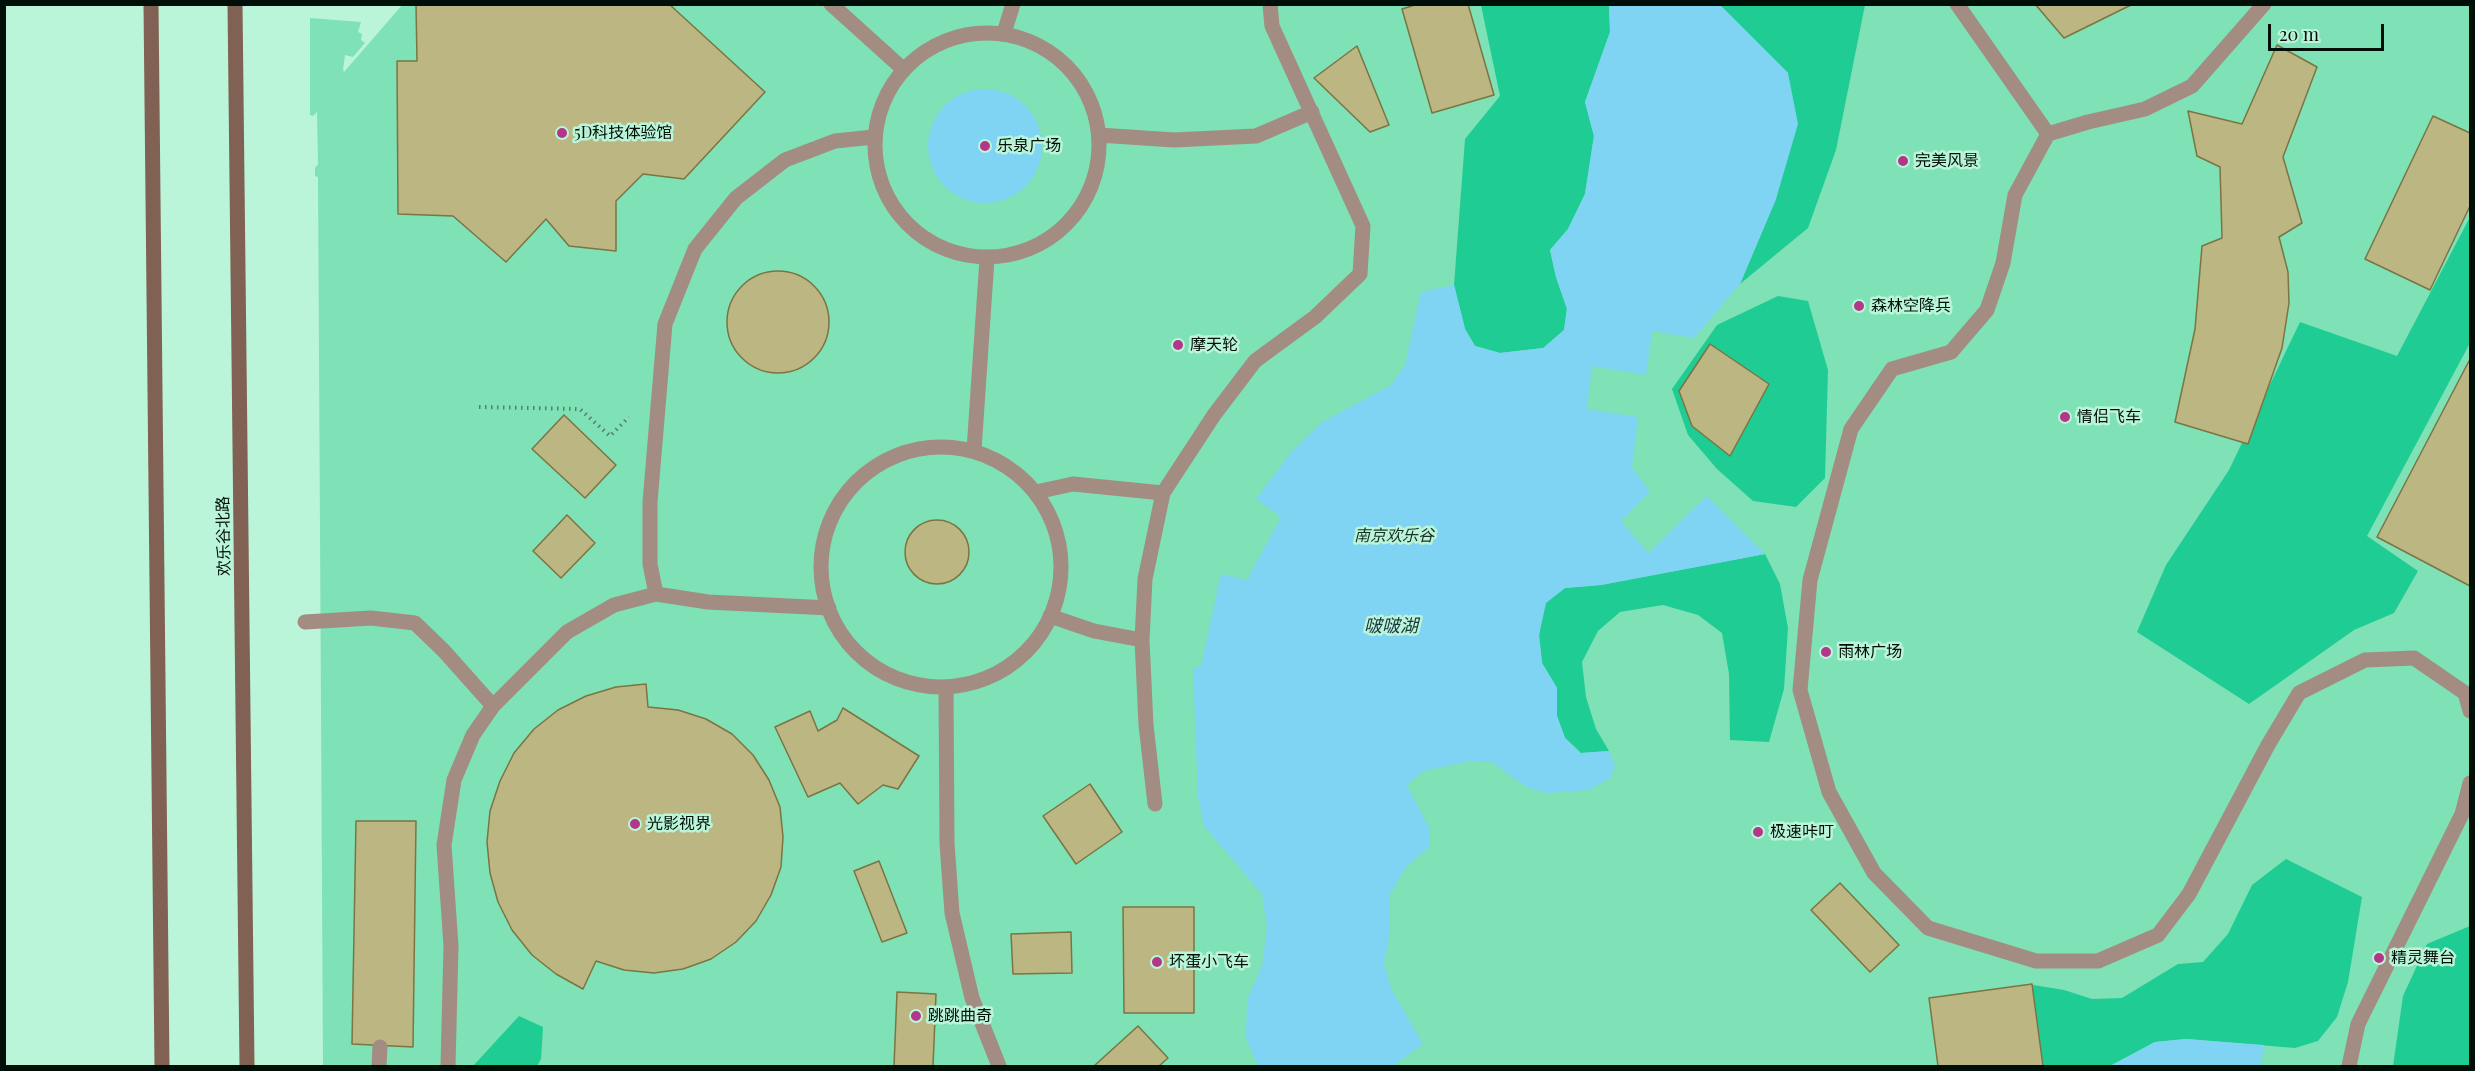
<!DOCTYPE html>
<meta charset="utf-8">
<style>
body{margin:0}
#map{position:relative;width:2475px;height:1071px;overflow:hidden;background:#bbf5d9;font-family:"Playfair Display",serif}
canvas{display:block}
.frame{position:absolute;inset:0;border:6px solid #001008;pointer-events:none}
.scale{position:absolute;left:2268px;top:24px;width:116px;height:27px;box-sizing:border-box;border:3px solid #001008;border-top:0;padding-left:8px;font-size:18px;line-height:21px;white-space:nowrap;color:#001008;-webkit-text-stroke:4px #bbf5d9;paint-order:stroke}
</style>
<div id="map">
<canvas width="2475" height="1071"></canvas>
<div class="frame"></div>
<div class="scale">20 m</div>
</div>
<script>
const ctx = document.querySelector('canvas').getContext('2d');
ctx.lineJoin = 'round';
function fillPath(path, color) {
  ctx.fillStyle = color;
  ctx.fill(path, 'evenodd');
}
function toPath(rows) {
  const path = new Path2D();
  for (const r of rows) {
    if (r.length === 3) {
      path.moveTo(r[0] + r[2], r[1]);
      path.arc(r[0], r[1], r[2], 0, 2 * Math.PI);
      continue;
    }
    path.moveTo(r[0], r[1]);
    for (let i = 2; i < r.length; i += 2) path.lineTo(r[i], r[i + 1]);
  }
  return path;
}
function trace(path, color, width, dash) {
  ctx.strokeStyle = color;
  ctx.lineWidth = width;
  ctx.lineCap = dash ? 'butt' : 'round';
  ctx.setLineDash(dash || []);
  ctx.stroke(path);
}
function label(font, color, halo, rows, align = 'center') {
  ctx.font = font + ' "Playfair Display","Noto Sans SC",serif';
  ctx.lineWidth = 5;
  ctx.setLineDash([]);
  ctx.textBaseline = 'middle';
  ctx.strokeStyle = halo;
  ctx.fillStyle = color;
  for (const [text, x, y, turn = 0] of rows) {
    ctx.save();
    ctx.translate(x, y);
    ctx.rotate((+turn || 0) * Math.PI / 180);
    ctx.textAlign = isNaN(turn) ? turn : align;
    if (halo) ctx.strokeText(text, 0, 0);
    ctx.fillText(text, 0, 0);
    ctx.restore();
  }
}
const green = toPath([
 [403,4,2470,5,2470,1066,323,1066,318,177,315,176,315,168,318,164,317,112,313,116,310,115,310,18,361,22,358,32,362,34,361,40,365,43,353,57,345,55,343,70,344,72]
]);
const forest = toPath([
 [1481,5,1609,5,1610,32,1585,102,1594,136,1585,194,1568,229,1550,250,1556,277,1567,309,1564,330,1544,348,1500,353,1475,346,1465,329,1454,285,1465,139,1500,96],
 [1720,5,1865,5,1836,150,1808,228,1740,284,1776,199,1788,73],
 [2470,217,2470,343,2367,536,2418,571,2394,613,2354,630,2249,704,2137,632,2166,565,2229,470,2300,322,2397,356],
 [1778,296,1808,301,1828,370,1825,478,1796,507,1753,501,1717,469,1688,435,1672,389,1717,325],
 [1765,554,1780,584,1788,628,1784,689,1769,742,1730,740,1729,674,1722,633,1698,615,1663,605,1620,612,1598,631,1582,662,1586,697,1596,729,1609,751,1581,753,1565,738,1557,716,1557,688,1542,663,1539,635,1545,603,1565,588,1601,585],
 [2286,859,2362,897,2348,982,2337,1017,2318,1041,2295,1048,2186,1039,2155,1042,2110,1066,2041,1066,2027,984,2064,990,2092,999,2122,998,2178,964,2203,962,2228,934,2252,885],
 [2470,926,2470,1066,2393,1066,2403,996,2427,944],
 [519,1016,543,1027,541,1059,537,1066,473,1066]
]);
const water = toPath([
 [1609,5,1720,5,1788,73,1798,124,1776,199,1740,284,1694,338,1652,331,1646,375,1592,366,1587,409,1638,417,1632,467,1650,492,1621,521,1648,553,1707,496,1765,554,1601,585,1565,588,1546,603,1539,635,1542,663,1557,688,1557,716,1565,738,1581,753,1609,751,1615,766,1610,778,1589,790,1547,793,1526,787,1492,762,1471,761,1423,771,1407,785,1430,829,1430,846,1406,867,1390,894,1390,933,1384,964,1391,988,1423,1044,1393,1066,1258,1066,1246,1038,1247,1000,1262,966,1267,927,1262,894,1204,826,1198,796,1193,668,1201,666,1221,574,1247,580,1281,517,1256,499,1292,451,1322,422,1391,385,1405,365,1421,292,1454,285,1465,329,1475,346,1500,353,1543,348,1564,330,1567,309,1556,277,1550,250,1568,229,1585,194,1594,136,1585,102,1610,32],
 [985,146,57],
 [2186,1039,2264,1045,2261,1066,2110,1066,2155,1042]
]);
const building = toPath([
 [416,4,669,4,765,92,684,179,643,174,616,201,616,251,569,246,546,219,506,262,453,216,398,214,397,61,417,61,416,4],
 [1418,4,1468,4,1494,95,1432,113,1402,9,1418,4],
 [2035,4,2133,4,2064,38,2035,4],
 [2277,45,2317,67,2283,157,2302,223,2279,237,2288,272,2289,303,2282,348,2248,444,2175,422,2195,329,2202,246,2222,238,2220,167,2197,156,2188,111,2242,124,2277,45],
 [1357,46,1389,125,1370,132,1314,78,1357,46],
 [2433,116,2470,133,2470,206,2430,290,2365,259,2433,116],
 [778,322,51],
 [1710,344,1769,384,1730,456,1692,426,1679,391,1710,344],
 [2469,361,2470,362,2470,586,2377,537,2469,361],
 [564,415,616,465,585,498,532,449,564,415],
 [567,515,595,543,561,578,533,551,567,515],
 [937,552,32],
 [646,684,648,707,678,710,706,719,732,734,753,755,769,780,780,807,783,837,781,867,771,895,756,921,736,942,711,959,683,969,654,973,624,970,596,961,583,989,556,974,532,955,512,930,498,902,490,873,487,842,490,811,500,781,514,753,534,729,558,710,586,696,616,687,646,684],
 [843,708,919,756,898,789,883,785,858,804,840,783,808,797,775,727,810,711,818,731,837,720,843,708],
 [1090,784,1122,832,1076,864,1043,816,1090,784],
 [356,821,416,821,413,1047,352,1044,356,821],
 [879,861,907,933,882,942,854,871,879,861],
 [1840,883,1899,945,1870,972,1811,910,1840,883],
 [1123,907,1194,907,1194,1013,1124,1013,1123,907],
 [1071,932,1072,973,1013,974,1011,934,1071,932],
 [2032,984,2043,1066,1938,1066,1929,998,2032,984],
 [897,992,936,994,933,1066,894,1066,897,992],
 [1138,1026,1168,1058,1159,1066,1094,1066,1138,1026]
]);
const path = toPath([
 [479,407,580,409,610,436,629,417]
]);
const service = toPath([
 [305,622,371,618,415,623,444,651,493,706,473,735,454,780,444,845,451,946,448,1066],
 [379,1066,380,1047]
]);
const pedestrian = toPath([
 [831,4,903,69],
 [1957,4,2048,134],
 [2264,4,2192,86,2145,109,2088,122,2048,134,2015,195,2003,263,1987,310,1951,352,1892,369,1851,429,1810,580,1800,690,1829,792,1874,873,1928,928,2036,961,2098,961,2158,935,2189,894,2268,745,2299,693,2365,660,2414,658,2465,693,2470,711],
 [987,145,112],
 [1004,33,1013,4],
 [1099,135,1174,140,1256,136,1312,112],
 [941,567,120],
 [974,450,987,259],
 [1036,492,1073,484,1163,493],
 [656,594,650,564,650,502,665,324,695,249,736,198,785,160,835,141,874,137],
 [1050,616,1094,631,1142,640],
 [946,687,947,843,952,913,972,998,999,1066],
 [493,706,567,632,614,605,656,594,708,602,829,608],
 [1155,804,1146,725,1142,640,1145,579,1163,493,1214,415,1255,361,1315,317,1360,274,1363,226,1272,26,1270,4],
 [2349,1066,2358,1024,2462,814,2470,783]
]);
const secondary = toPath([
 [151,4,162,1066],
 [235,4,247,1066]
]);
const markers = [
 [562,133,6,"#b23789"],
 [985,146,6,"#b23789"],
 [1903,161,6,"#b23789"],
 [1859,306,6,"#b23789"],
 [1178,345,6,"#b23789"],
 [2065,417,6,"#b23789"],
 [1826,652,6,"#b23789"],
 [635,824,6,"#b23789"],
 [1758,832,6,"#b23789"],
 [2379,958,6,"#b23789"],
 [1157,962,6,"#b23789"],
 [916,1016,6,"#b23789"]
];
const poiNames = [
 ["5D科技体验馆",574,133],
 ["乐泉广场",997,146],
 ["完美风景",1915,161],
 ["森林空降兵",1871,306],
 ["摩天轮",1190,345],
 ["情侣飞车",2077,417],
 ["雨林广场",1838,652],
 ["光影视界",647,824],
 ["极速咔叮",1770,832],
 ["精灵舞台",2391,958],
 ["坏蛋小飞车",1169,962],
 ["跳跳曲奇",928,1016]
];
const streetNames = [
 ["欢乐谷北路",224,536,-91]
];
const parkNames = [
 ["南京欢乐谷",1394,536]
];
const waterNames = [
 ["啵啵湖",1391,626]
];
fillPath(green, '#7fe1b6');
fillPath(forest, '#1fcd94');
fillPath(water, '#7fd3f3');
fillPath(building, '#bbb682');
trace(building, '#7a7543', 1.5);
trace(path, '#597d6b', 4, [1.5, 4.5]);
trace(service, '#a38c82', 15);
trace(pedestrian, '#a38c82', 15);
trace(secondary, '#816153', 15);
for (const [x, y, r, color] of markers) {
  const dot = new Path2D();
  dot.arc(x, y, r, 0, 2 * Math.PI);
  ctx.fillStyle = color;
  ctx.fill(dot);
  trace(dot, '#bbf5d9', 2);
}
label('16px', '#001008', '#bbf5d9', poiNames, 'left');
label('16px', '#001008', '#bbf5d9', streetNames);
label('italic 16px', '#162f24', '#bbf5d9', parkNames);
label('italic 18px', '#19343e', '#bbf5d9', waterNames);
</script>
